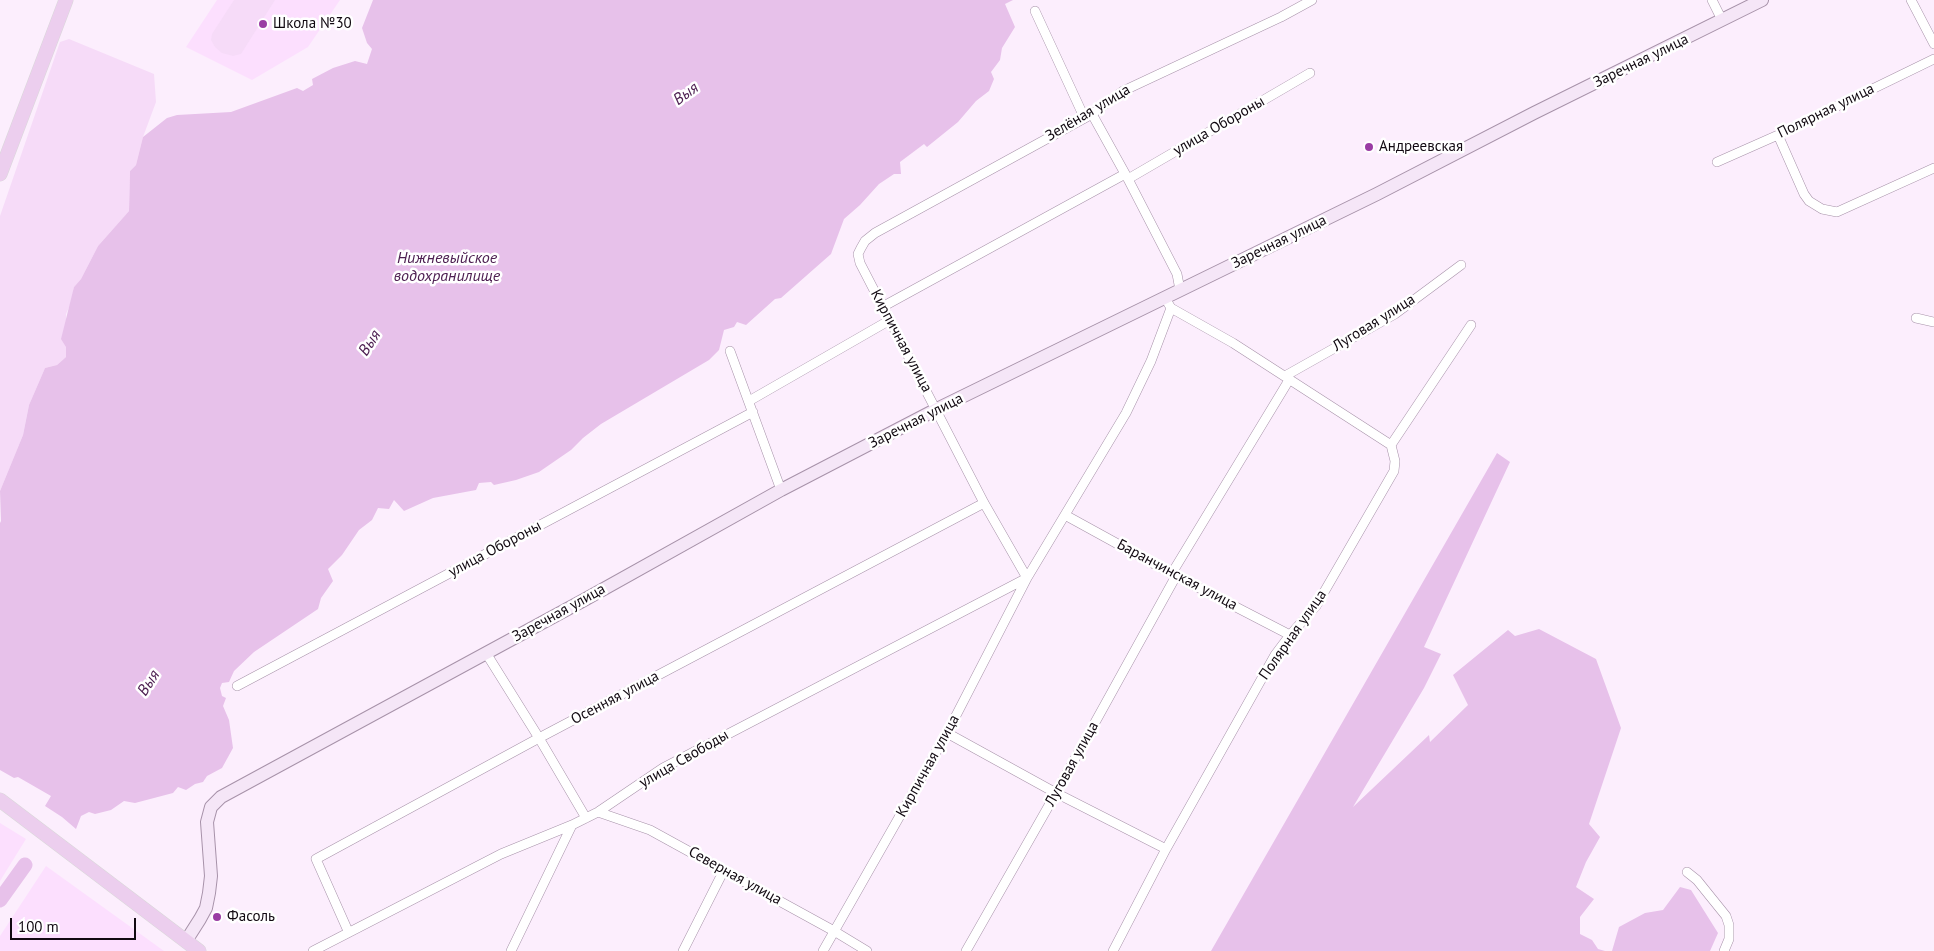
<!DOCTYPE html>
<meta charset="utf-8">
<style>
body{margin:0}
#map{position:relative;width:1934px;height:951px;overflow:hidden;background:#fceefd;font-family:"PT Sans",sans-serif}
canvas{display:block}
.scale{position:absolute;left:10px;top:918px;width:126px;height:22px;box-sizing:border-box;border:2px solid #110911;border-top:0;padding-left:6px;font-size:15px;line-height:18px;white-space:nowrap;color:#110911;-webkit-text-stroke:4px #fff;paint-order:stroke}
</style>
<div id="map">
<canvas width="1934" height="951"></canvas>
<div class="scale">100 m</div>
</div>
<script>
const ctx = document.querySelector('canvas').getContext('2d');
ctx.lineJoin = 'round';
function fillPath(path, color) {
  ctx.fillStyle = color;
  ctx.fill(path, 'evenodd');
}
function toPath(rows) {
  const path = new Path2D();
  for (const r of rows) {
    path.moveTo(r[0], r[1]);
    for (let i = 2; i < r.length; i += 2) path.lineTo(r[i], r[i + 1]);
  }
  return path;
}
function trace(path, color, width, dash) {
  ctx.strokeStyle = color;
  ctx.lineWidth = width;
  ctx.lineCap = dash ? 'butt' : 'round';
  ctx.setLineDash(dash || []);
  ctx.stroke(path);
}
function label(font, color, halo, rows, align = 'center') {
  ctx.font = font + ' "PT Sans",sans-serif';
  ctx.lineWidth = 5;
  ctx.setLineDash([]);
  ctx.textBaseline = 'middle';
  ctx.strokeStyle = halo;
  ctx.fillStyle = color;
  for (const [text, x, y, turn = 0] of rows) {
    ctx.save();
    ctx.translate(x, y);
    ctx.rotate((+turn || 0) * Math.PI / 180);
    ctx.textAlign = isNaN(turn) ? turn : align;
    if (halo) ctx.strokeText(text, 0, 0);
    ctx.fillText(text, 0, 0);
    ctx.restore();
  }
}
const built = toPath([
 [217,0,340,0,308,47,252,80,186,47],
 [0,823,26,839,0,881],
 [46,866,164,951,0,951,0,936]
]);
const green = toPath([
 [234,0,275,0,241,54,233,56,222,53,215,47,211,40,212,34],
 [69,39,154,74,156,102,143,137,136,165,130,171,129,211,98,246,81,279,74,287,72,301,66,314,66,357,57,365,45,368,29,405,23,435,0,491,0,216,60,42]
]);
const water = toPath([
 [373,0,1013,0,1005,4,1015,27,1002,48,1000,60,991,72,994,79,989,91,976,101,958,122,927,147,924,144,900,162,901,174,894,174,879,184,860,205,844,219,831,254,781,298,775,299,746,325,737,322,734,327,724,330,719,350,709,360,601,424,583,438,571,450,539,472,516,480,494,485,491,482,479,483,476,490,433,498,404,511,394,500,389,509,378,508,372,520,359,530,342,555,328,569,333,581,321,598,318,609,254,652,234,671,229,682,222,683,220,688,222,696,226,698,223,706,229,720,233,748,222,768,207,776,203,782,195,784,186,790,178,787,173,793,135,803,124,801,111,810,95,814,89,812,81,816,76,829,62,817,45,806,51,796,18,777,14,778,0,770,0,523,1,521,0,491,23,435,29,405,45,368,57,365,66,357,66,347,61,339,74,287,81,279,98,246,129,211,130,171,136,165,143,137,167,118,177,115,231,112,297,88,303,91,313,85,312,79,333,68,355,61,367,64,372,49,367,43,362,28],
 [1497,453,1510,462,1424,647,1441,654,1424,688,1353,807,1429,735,1430,742,1468,705,1453,675,1508,630,1515,636,1539,629,1596,659,1621,728,1589,824,1600,837,1586,862,1576,887,1594,899,1580,917,1580,934,1592,940,1598,949,1605,951,1211,951],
 [1680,887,1691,890,1718,933,1710,951,1612,951,1619,927,1645,913,1663,910]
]);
const river = toPath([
 [0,900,25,865]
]);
const street = toPath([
 [1712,0,1722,20],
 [1911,0,1934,44],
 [1035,11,1084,117],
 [1092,114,1128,179,1177,274,1180,290],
 [1778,135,1804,194,1809,201,1822,209,1837,212,1934,168],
 [1717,162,1778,135,1934,59],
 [1128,179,1310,73],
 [884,306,1125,174],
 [1171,308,1233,343,1391,445],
 [1916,318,1934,322],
 [730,351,781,490],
 [1285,376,1395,314,1461,265],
 [749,401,890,320],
 [1065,515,1176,576,1290,635],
 [1172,573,1289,380],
 [486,653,539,738,586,818],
 [237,686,753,412],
 [947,733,1056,793,1166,849],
 [598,812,650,830,834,931,867,951],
 [1687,872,1697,880,1726,916,1729,925,1729,939,1724,951],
 [348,931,316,859,539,738,984,503],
 [313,951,501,854,572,825,598,812,663,768,1027,578,984,503,860,263,858,254,861,248,865,241,875,233,1092,114,1123,91,1281,17,1312,0],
 [511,951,572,825],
 [683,951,724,870],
 [823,951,947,733,1027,578,1126,413,1151,361,1171,308,1165,298],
 [966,951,1056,793,1176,576],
 [1113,951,1166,849,1275,655,1290,635,1316,606,1394,471,1395,461,1391,445,1471,325]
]);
const secondary = toPath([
 [186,941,200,919,206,908,209,893,211,876,207,822,211,807,221,797,584,600,781,490,937,409,1377,194,1534,113,1762,0]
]);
const primary = toPath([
 [0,174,66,0],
 [0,800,199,951]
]);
const markers = [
 [263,24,5,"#9a3ca4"],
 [1369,147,5,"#9a3ca4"],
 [217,917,5,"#9a3ca4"]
];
const poiNames = [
 ["Школа №30",273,24],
 ["Андреевская",1379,147],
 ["Фасоль",227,917]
];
const streetNames = [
 ["Заречная улица",1641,61,-26],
 ["Полярная улица",1826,111,-26],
 ["Зелёная улица",1088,113,-31],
 ["улица Обороны",1219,126,-30],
 ["Заречная улица",1279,242,-26],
 ["Луговая улица",1374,323,-32],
 ["Кирпичная улица",901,341,62],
 ["Заречная улица",916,421,-27],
 ["улица Обороны",495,549,-28],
 ["Баранчинская улица",1177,575,28],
 ["Заречная улица",559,613,-29],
 ["Полярная улица",1293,635,-55],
 ["Осенняя улица",615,698,-28],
 ["улица Свободы",684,759,-30],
 ["Луговая улица",1072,764,-61],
 ["Кирпичная улица",928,766,-61],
 ["Северная улица",735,876,29]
];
const waterNames = [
 ["Выя",686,94,-36],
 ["Нижневыйское",447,258],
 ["водохранилище",447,276],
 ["Выя",370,343,-57],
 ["Выя",149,683,-57]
];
fillPath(built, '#fcdffe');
fillPath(green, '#f6dbf8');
fillPath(water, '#e7c1ea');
trace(river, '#e7c1ea', 15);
trace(street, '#a792a9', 10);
trace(secondary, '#a792a9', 14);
trace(primary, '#d9d8d9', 15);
trace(street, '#fff', 9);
trace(secondary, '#f5e6f7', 12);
trace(primary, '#ecceee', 14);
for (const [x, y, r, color] of markers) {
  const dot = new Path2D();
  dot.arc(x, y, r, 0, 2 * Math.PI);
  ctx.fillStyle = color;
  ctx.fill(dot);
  trace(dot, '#fff', 2);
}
label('15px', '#110911', '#fff', poiNames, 'left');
label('15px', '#110911', '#fff', streetNames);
label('italic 16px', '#4e2052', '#fff', waterNames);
</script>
